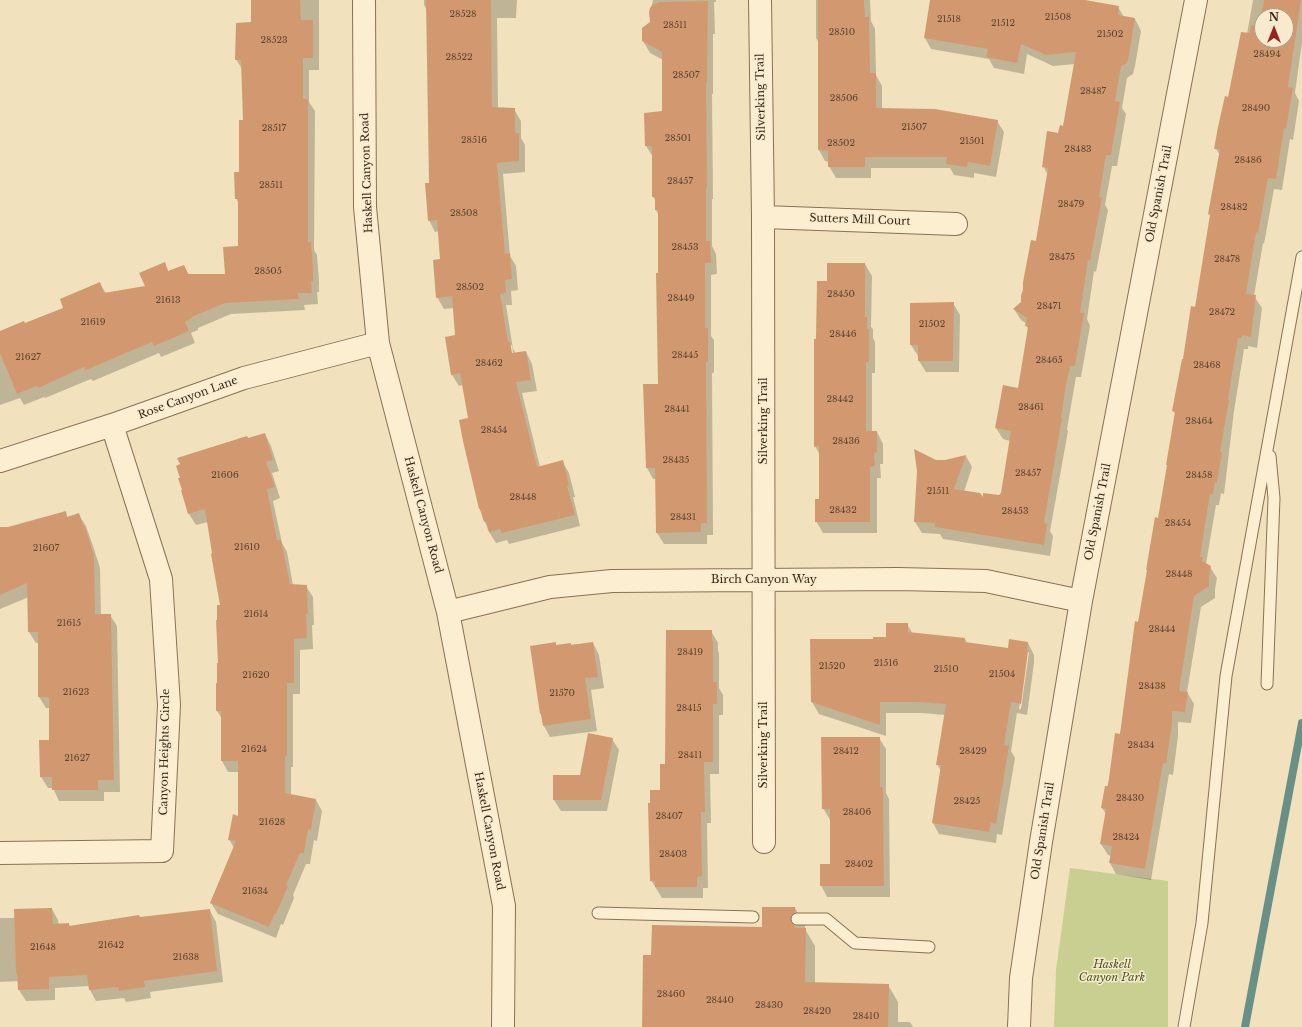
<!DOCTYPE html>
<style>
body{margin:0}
#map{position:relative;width:1302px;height:1027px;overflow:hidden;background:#f1e1bd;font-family:"Libre Baskerville",serif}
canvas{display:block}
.north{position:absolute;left:1254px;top:8px;width:40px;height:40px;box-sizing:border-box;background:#f8ebcd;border:1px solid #ab9d86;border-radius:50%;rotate:0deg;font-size:11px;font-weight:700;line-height:16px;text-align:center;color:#38291b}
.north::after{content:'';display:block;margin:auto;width:14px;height:18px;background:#9d2122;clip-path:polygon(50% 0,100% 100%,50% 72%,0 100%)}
</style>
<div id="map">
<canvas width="1302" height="1027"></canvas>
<div class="north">N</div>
</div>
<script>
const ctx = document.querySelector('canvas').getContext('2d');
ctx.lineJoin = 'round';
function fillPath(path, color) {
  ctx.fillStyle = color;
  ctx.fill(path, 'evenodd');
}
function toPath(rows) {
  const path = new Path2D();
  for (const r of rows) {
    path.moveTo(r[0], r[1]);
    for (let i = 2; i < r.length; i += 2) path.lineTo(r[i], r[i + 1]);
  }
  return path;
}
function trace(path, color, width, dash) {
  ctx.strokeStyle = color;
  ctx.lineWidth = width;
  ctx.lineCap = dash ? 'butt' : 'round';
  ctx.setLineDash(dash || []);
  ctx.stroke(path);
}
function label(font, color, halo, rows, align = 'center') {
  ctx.font = font + ' "Libre Baskerville",serif';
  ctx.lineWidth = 3;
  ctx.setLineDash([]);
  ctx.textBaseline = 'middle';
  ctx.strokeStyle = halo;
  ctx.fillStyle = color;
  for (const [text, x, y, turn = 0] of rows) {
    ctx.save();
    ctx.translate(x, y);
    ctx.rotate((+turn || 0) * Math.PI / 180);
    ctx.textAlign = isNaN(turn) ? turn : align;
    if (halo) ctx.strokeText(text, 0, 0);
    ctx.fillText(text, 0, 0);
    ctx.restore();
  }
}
const green = toPath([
 [1070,868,1168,881,1168,1027,1054,1027,1056,970]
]);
const shadow = toPath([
 [252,0,319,0,319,70,309,70,309,102,315,111,314,250,317,255,319,281,319,292,317,292,318,304,304,305,305,310,231,314,198,328,198,330,191,333,195,343,161,357,159,353,93,381,91,379,45,398,44,397,24,405,20,398,0,405,0,332,25,324,64,309,100,284,106,293,147,287,164,263,169,272,184,266,189,275,226,275,239,247,239,204,236,198,240,173,244,121,242,69,236,59,252,23],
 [424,0,517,0,516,18,497,18,498,108,514,109,521,121,521,138,525,145,525,172,503,174,510,256,516,266,518,290,511,291,512,305,506,305,513,349,516,354,526,352,532,364,537,391,522,393,540,467,562,461,569,473,575,497,573,497,580,526,509,544,507,540,496,543,489,532,480,509,469,419,463,385,459,386,452,375,456,336,454,308,444,309,437,297,441,260,439,231,435,232,429,220,430,184,427,10,424,5],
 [510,344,512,346,514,358,512,359],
 [653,0,716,0,716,2,714,2,715,34,713,34,713,94,712,94,713,199,712,199,712,246,716,254,717,274,711,275,711,336,714,340,714,373,712,373,713,535,707,535,707,544,664,544,657,533,657,479,653,479,647,468,659,385,659,216,656,210,656,201,653,197,653,157,646,146,663,112,663,60,650,53,643,41,651,22,650,12],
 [816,0,870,0,871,21,875,29,876,75,882,86,882,109,997,121,1004,132,996,177,974,173,974,178,954,175,950,168,871,168,871,178,836,178,829,166,829,162,825,161,819,150,819,43,816,38],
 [931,0,1080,0,1118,7,1124,17,1135,19,1141,31,1135,66,1133,74,1127,78,1122,108,1126,114,1117,166,1112,166,1105,205,1108,210,1096,272,1094,271,1087,319,1090,326,1081,377,1076,377,1067,429,1068,431,1050,531,1053,536,1050,556,943,539,940,534,922,533,915,522,935,461,945,461,966,456,972,467,964,492,983,500,1000,496,1002,494,1010,441,1003,439,996,428,1019,389,1028,330,1027,324,1021,320,1014,309,1022,303,1036,242,1048,175,1043,166,1064,127,1075,64,1053,66,1027,54,1024,74,994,68,989,59,931,49,925,38],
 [1253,0,1302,0,1302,42,1295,93,1299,101,1293,140,1290,139,1282,190,1274,189,1264,244,1263,243,1254,296,1262,308,1257,348,1248,346,1248,349,1244,349,1234,411,1224,494,1221,493,1219,505,1216,505,1206,564,1210,567,1217,578,1215,590,1215,598,1201,607,1187,692,1194,704,1191,723,1178,722,1178,736,1173,775,1169,774,1151,880,1116,874,1110,863,1111,856,1108,855,1101,844,1106,814,1102,808,1120,735,1148,572,1147,570,1159,519,1168,466,1167,464,1176,415,1173,411,1196,308,1211,217,1209,214,1220,155,1216,149,1247,34],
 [1262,16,1286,16,1286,40,1262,40],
 [865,264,872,276,871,327,873,329,873,338,875,342,875,373,872,373,872,432,877,432,883,444,883,464,880,464,881,478,877,478,877,533,823,533,816,521,820,500,820,455,815,446,817,340,828,282],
 [953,303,960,315,959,372,926,372,919,361,919,356,918,356,911,345],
 [265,434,271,446,279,471,272,473,280,498,273,501,282,543,287,552,293,585,306,586,313,597,314,625,312,625,313,649,300,650,300,694,293,694,293,767,291,767,291,795,316,800,322,811,317,841,314,840,310,864,306,864,293,895,294,898,283,925,281,924,276,938,218,914,211,903,234,848,229,839,239,817,239,772,228,772,222,761,222,719,217,711,221,606,208,522,196,525,189,514,182,491,248,439],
 [65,513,68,518,79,515,86,526,94,549,100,568,101,615,110,615,117,626,120,792,104,792,104,801,59,801,53,788,48,788,41,777,50,741,50,708,46,708,39,697,39,643,36,643,29,632,29,597,0,609,0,532],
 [907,624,913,634,965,639,967,643,1008,649,1028,643,1034,655,1034,663,1027,715,1017,713,1011,751,1015,758,1002,835,997,834,996,843,939,834,933,823,941,771,937,764,945,715,922,713,886,713,886,736,819,714,812,702,874,640,887,638],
 [1027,652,1029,652,1021,709,1019,709],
 [711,631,718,643,718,651,719,653,719,688,723,695,723,715,719,715,719,774,710,774,711,823,707,823,708,888,703,888,703,898,662,898,651,880,661,791,666,765],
 [593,643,599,655,604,688,591,690,597,731,550,737,544,726,541,714,555,644,557,646],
 [879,738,886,749,886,793,889,799,890,897,827,897,821,885,831,865,831,820,830,820,823,808],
 [612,739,619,750,607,811,561,811,554,800,581,776],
 [795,908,805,925,805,929,815,946,815,983,888,985,898,1002,898,1022,910,1022,913,1027,643,1027,652,956,763,928],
 [52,909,58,920,59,925,69,924,70,927,140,918,210,911,216,922,223,982,150,992,151,998,126,1002,124,998,96,1001,90,990,89,986,55,988,55,1000,26,1001,19,990,19,981,0,982,0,918,16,918]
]);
const stream = toPath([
 [1245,1027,1302,723]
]);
const building = toPath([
 [251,0,300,0,301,20,313,20,313,58,303,58,303,99,308,99,308,242,311,242,313,268,313,281,311,281,312,293,298,293,299,299,225,303,192,317,192,318,185,322,189,331,154,346,152,342,86,370,84,367,38,388,37,386,17,394,0,353,0,331,24,321,25,323,63,308,60,299,100,282,104,293,145,286,139,273,165,262,168,271,184,265,188,274,225,274,223,247,238,246,238,199,235,199,234,172,239,172,239,120,243,120,241,60,235,60,236,23,251,22],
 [426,0,491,0,492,107,515,108,515,133,519,133,519,161,497,163,505,254,510,253,512,279,505,280,506,293,500,294,508,342,510,342,512,353,526,351,531,380,516,382,537,467,563,460,569,485,567,486,575,515,502,533,500,529,489,532,486,521,484,522,480,509,479,509,463,441,459,420,468,418,460,373,451,375,445,337,455,335,452,296,436,298,433,260,440,259,437,220,428,221,425,183,429,183],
 [818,0,864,0,865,17,869,17,870,73,876,73,876,108,935,109,998,120,990,166,968,162,967,167,946,164,947,157,865,157,865,167,828,167,828,151,818,150],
 [930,0,1085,0,1119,6,1118,15,1135,18,1129,55,1127,63,1121,66,1115,101,1120,102,1111,155,1106,155,1099,197,1102,198,1090,261,1088,260,1080,313,1084,313,1075,366,1070,366,1065,391,1061,418,1062,418,1044,523,1047,524,1044,545,935,527,935,523,914,522,917,471,914,449,936,460,945,460,966,455,954,489,980,493,983,497,983,493,999,495,1001,493,1011,431,995,428,1003,385,1018,388,1028,327,1025,326,1027,318,1013,309,1021,302,1021,295,1023,290,1023,282,1031,240,1036,241,1048,168,1042,167,1047,131,1058,133,1060,125,1063,126,1076,52,1046,55,1021,44,1017,63,986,57,988,49,924,38],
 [1264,0,1301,0,1288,87,1293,88,1286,129,1284,128,1276,179,1268,178,1258,233,1256,232,1246,294,1256,295,1251,337,1242,335,1242,338,1238,338,1228,399,1229,400,1220,452,1222,452,1217,483,1215,482,1213,494,1210,494,1200,557,1203,557,1202,561,1211,566,1209,578,1209,586,1194,596,1179,691,1188,692,1185,712,1172,711,1172,724,1166,764,1163,763,1145,869,1109,863,1112,846,1100,844,1106,809,1101,808,1105,786,1108,786,1115,733,1120,734,1135,621,1138,622,1147,570,1146,570,1155,517,1158,518,1167,465,1166,465,1175,412,1172,411,1182,359,1183,359,1191,306,1195,307,1210,215,1208,214,1220,149,1214,149,1218,127,1225,96,1228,97,1241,32,1250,33,1251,25,1259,26],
 [1262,16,1286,16,1286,40,1262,40],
 [708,1,707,83,706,83,707,187,706,187,706,241,710,241,711,263,705,263,705,328,708,328,708,362,706,362,707,523,701,523,701,532,656,533,655,468,646,468,643,384,658,384,656,273,658,273,658,210,655,210,655,197,652,197,652,146,645,146,644,113,662,111,662,52,642,41,642,28,650,22,649,12,650,8,654,4,660,2],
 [827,263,865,263,865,317,867,317,867,329,869,329,869,362,866,362,866,431,877,431,877,452,874,453,875,466,870,467,870,522,815,522,815,499,819,499,819,446,814,447,814,339,816,339,817,281,827,281],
 [954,302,953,361,918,361,918,345,910,345,910,303],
 [265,433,273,460,266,462,275,487,267,489,277,540,281,540,290,584,307,585,308,614,306,614,307,638,294,639,294,683,287,683,287,756,285,756,285,793,316,799,311,830,308,829,304,853,300,853,286,885,288,886,276,914,275,913,269,927,210,903,236,841,228,840,233,814,238,816,238,761,221,761,221,711,216,711,216,683,217,683,217,663,218,663,216,620,217,620,217,605,220,605,211,554,212,553,205,509,188,514,181,490,182,490,178,478,180,478,176,466,180,464,177,458,247,436,248,438],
 [66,511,67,517,79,513,83,525,84,525,88,536,94,556,95,614,111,614,114,780,98,780,98,790,52,790,52,777,40,777,39,740,49,740,49,697,38,697,38,632,28,632,27,583,0,595,0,527,8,527],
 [886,623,908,623,908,632,965,638,965,642,1008,648,1009,639,1028,642,1027,651,1028,651,1021,704,1011,702,1004,745,1009,746,996,824,991,823,989,832,932,823,941,765,936,765,946,704,915,702,880,702,880,725,811,702,810,639,873,639,873,637,886,637],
 [666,630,712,630,712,641,713,641,713,682,717,682,717,704,713,704,713,762,704,762,705,812,701,812,702,876,697,877,697,887,655,887,655,881,650,881,648,803,650,803,650,790,660,790,660,764,665,764],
 [556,642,556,645,571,643,571,645,593,642,598,677,585,678,591,719,543,726,541,714,540,714,530,646],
 [588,733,613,738,601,800,553,800,553,775,580,775],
 [821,737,880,737,880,787,883,787,884,886,820,886,820,864,830,864,830,809,822,809],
 [762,907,795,907,795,912,791,916,791,922,795,926,795,928,806,928,805,982,889,984,888,1027,642,1027,643,955,651,955,652,925,762,927],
 [52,908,53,924,69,923,69,926,139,915,140,917,210,909,217,971,144,981,145,987,119,991,118,987,89,990,87,975,49,977,49,989,18,990,17,973,16,973,14,909]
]);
const service = toPath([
 [1267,684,1274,498,1270,456],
 [598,913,753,917],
 [797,919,826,919,855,943,929,947],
 [1184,1027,1202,923,1226,676,1302,257]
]);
const minor = toPath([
 [364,0,365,207,378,343,448,612,504,906,503,1027],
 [760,0,763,217,764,842],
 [763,217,956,224],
 [0,461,112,425,244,378,378,343],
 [448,612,550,587,612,581,898,579,986,581,1081,601],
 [0,853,162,851,169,705,161,579,112,425],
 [1019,1027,1021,978,1041,842,1081,601,1196,0]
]);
const numberNames = [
 ["28528",463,14],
 ["21508",1058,17],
 ["21518",949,19],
 ["21512",1003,23],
 ["28511",675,25],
 ["28510",842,32],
 ["21502",1110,34],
 ["28523",274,40],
 ["28494",1267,54],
 ["28522",459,57],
 ["28507",686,75],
 ["28487",1093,91],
 ["28506",844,98],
 ["28490",1256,108],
 ["21507",914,127],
 ["28517",274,128],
 ["28501",678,138],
 ["28516",474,140],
 ["21501",972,141],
 ["28502",841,143],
 ["28483",1078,149],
 ["28486",1248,160],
 ["28457",680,181],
 ["28511",271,185],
 ["28479",1071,204],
 ["28482",1234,207],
 ["28508",464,213],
 ["28453",685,247],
 ["28475",1062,257],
 ["28478",1227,259],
 ["28505",268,271],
 ["28502",470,287],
 ["28450",841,294],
 ["28449",681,298],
 ["21613",168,300],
 ["28471",1049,306],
 ["28472",1222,312],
 ["21619",93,322],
 ["21502",932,324],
 ["28446",843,334],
 ["28445",685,355],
 ["21627",28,357],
 ["28465",1049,360],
 ["28462",489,363],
 ["28468",1207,365],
 ["28442",840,399],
 ["28461",1031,407],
 ["28441",677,409],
 ["28464",1199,421],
 ["28454",494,430],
 ["28436",846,441],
 ["28435",676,460],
 ["28457",1028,473],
 ["21606",225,475],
 ["28458",1199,475],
 ["21511",938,491],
 ["28448",523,497],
 ["28432",843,510],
 ["28453",1015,511],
 ["28431",683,517],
 ["28454",1178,523],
 ["21610",247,547],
 ["21607",46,548],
 ["28448",1179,574],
 ["21614",256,614],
 ["21615",69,623],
 ["28444",1162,629],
 ["28419",690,652],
 ["21516",886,663],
 ["21520",832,666],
 ["21510",946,669],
 ["21504",1002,674],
 ["21620",256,675],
 ["28438",1152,686],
 ["21623",76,692],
 ["21570",562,693],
 ["28415",689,708],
 ["28434",1141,745],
 ["21624",254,749],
 ["28412",846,751],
 ["28429",973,751],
 ["28411",690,755],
 ["21627",77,758],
 ["28430",1130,798],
 ["28425",967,801],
 ["28406",857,812],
 ["28407",669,816],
 ["21628",272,822],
 ["28424",1126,837],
 ["28403",673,854],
 ["28402",859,864],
 ["21634",255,891],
 ["21642",111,945],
 ["21648",43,947],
 ["21638",186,957],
 ["28460",671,994],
 ["28440",720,1000],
 ["28430",769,1005],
 ["28420",817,1011],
 ["28410",866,1016]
];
const streetNames = [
 ["Silverking Trail",761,97,-91],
 ["Haskell Canyon Road",367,173,-92],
 ["Old Spanish Trail",1159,194,-79],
 ["Sutters Mill Court",860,220,2],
 ["Rose Canyon Lane",188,398,-20],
 ["Silverking Trail",764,421,-90],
 ["Old Spanish Trail",1098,512,-79],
 ["Haskell Canyon Road",423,515,75],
 ["Birch Canyon Way",764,580],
 ["Silverking Trail",764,745,-90],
 ["Canyon Heights Circle",165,752,-89],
 ["Haskell Canyon Road",489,831,79],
 ["Old Spanish Trail",1043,831,-81]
];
const parkNames = [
 ["Haskell",1112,965],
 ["Canyon Park",1112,978]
];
fillPath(green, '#c8cf91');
fillPath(shadow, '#0003');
trace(stream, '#689086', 8);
fillPath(building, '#d29970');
trace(service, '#8a7155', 13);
trace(minor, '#8a7155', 24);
trace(service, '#fbeed1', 11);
trace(minor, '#fbeed1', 22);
label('9px', '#5e4530', null, numberNames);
label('11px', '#38291b', '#f8ebcd', streetNames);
label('italic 11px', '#495620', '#f8ebcd', parkNames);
</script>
